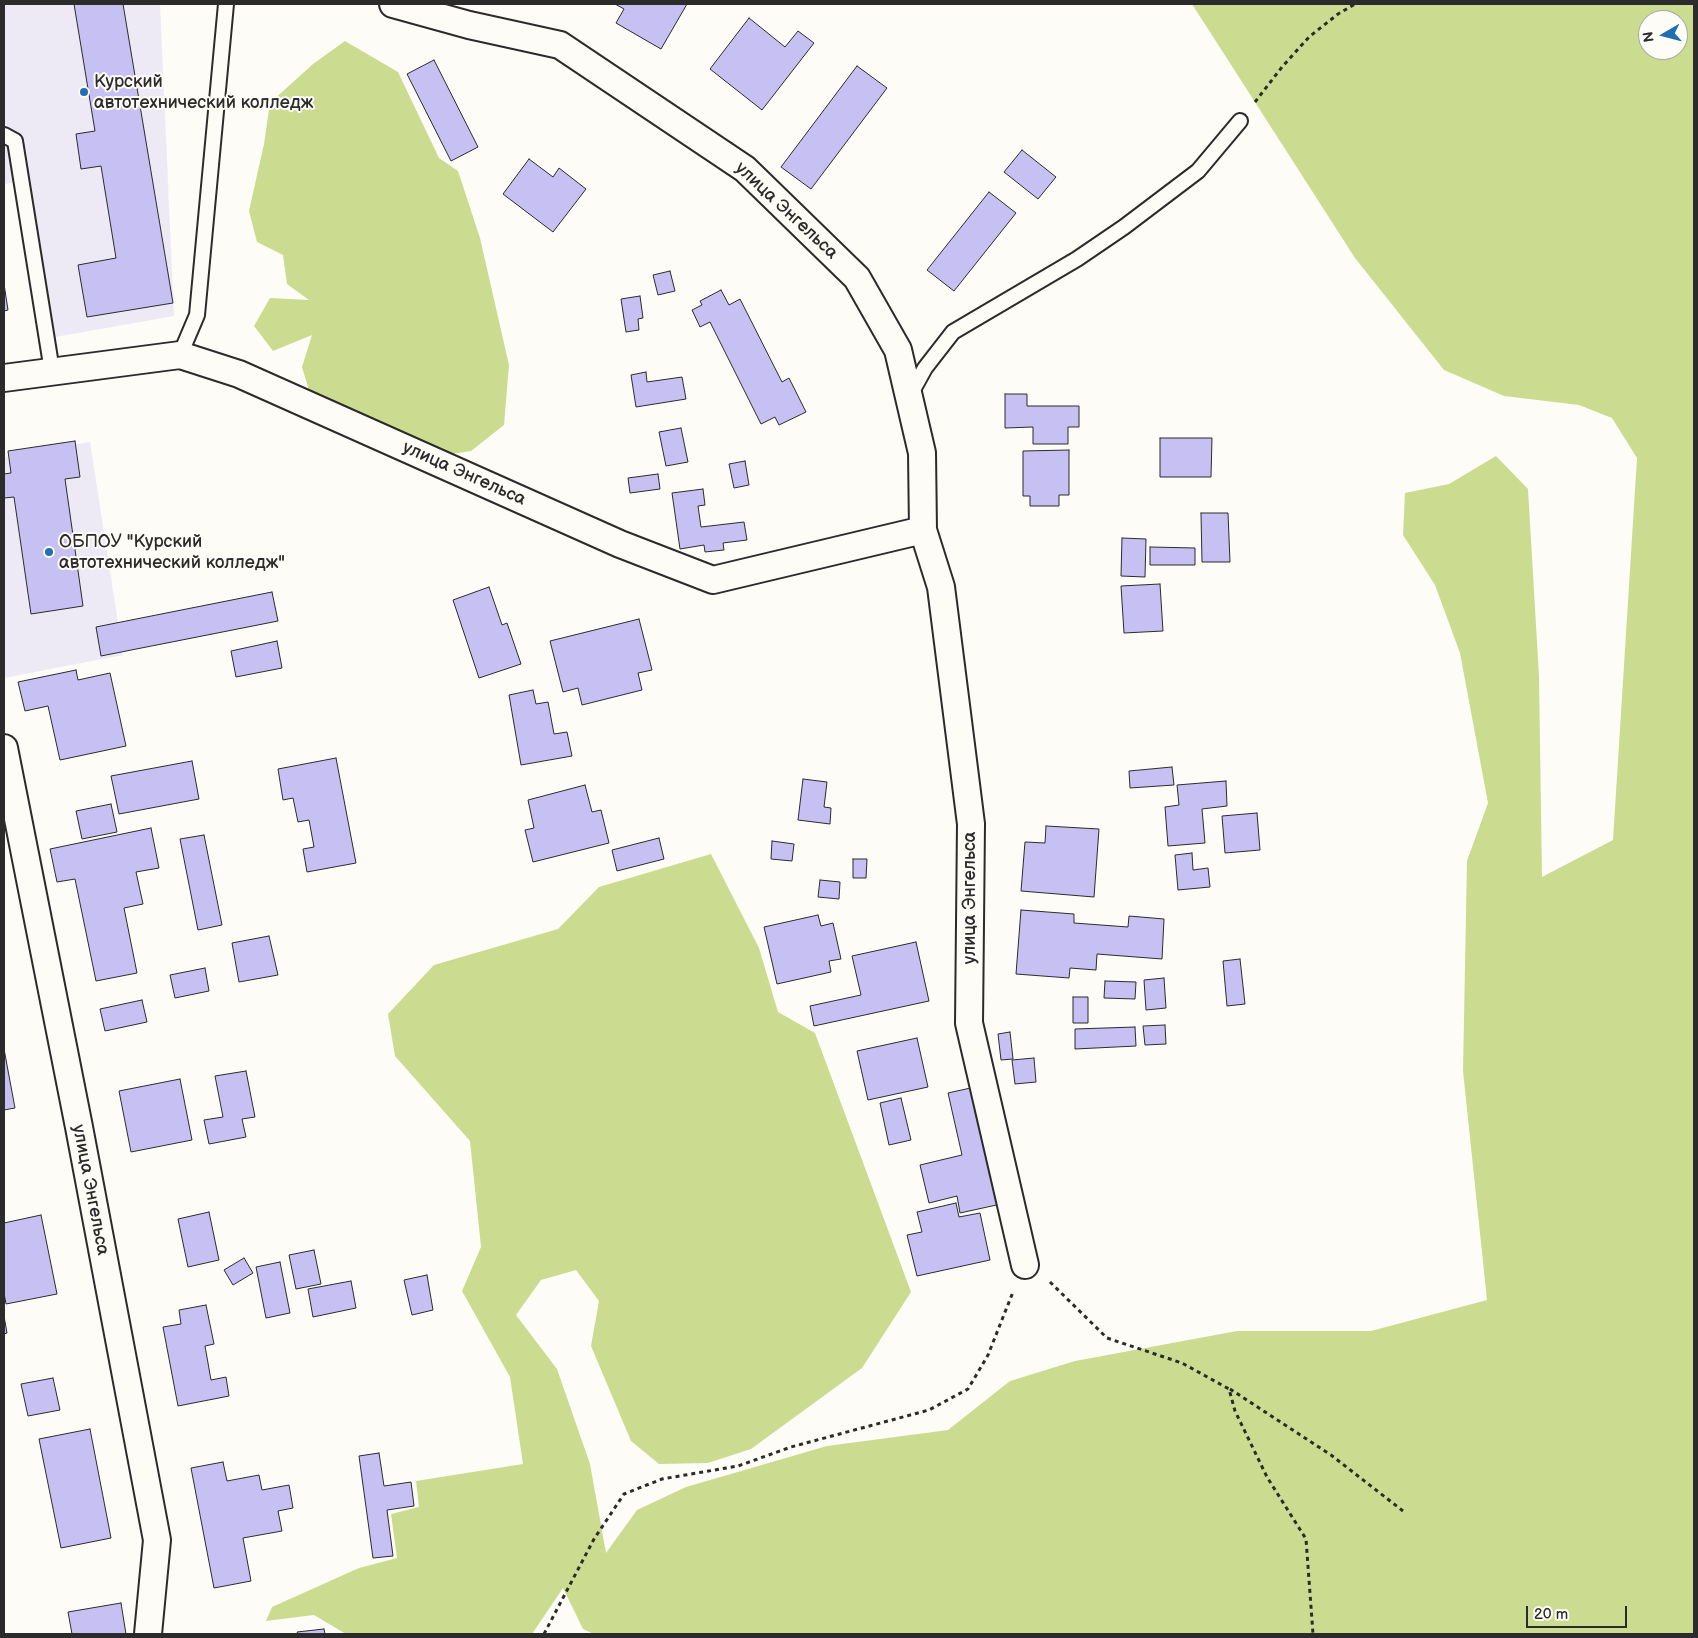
<!DOCTYPE html>
<meta charset="utf-8">
<style>
body{margin:0}
#map{position:relative;width:1698px;height:1638px;overflow:hidden;background:#fdfcf7;font-family:"Balsamiq Sans",sans-serif}
canvas{display:block}
.frame{position:absolute;inset:0;border:5px solid #2b2b2b;pointer-events:none}
.north{position:absolute;left:1638px;top:10px;width:50px;height:50px;box-sizing:border-box;background:#fdfcf7;border:1px solid #a9a8a5;border-radius:50%;rotate:262deg;font-size:14px;font-weight:700;line-height:20px;text-align:center;color:#2b2b2b}
.north::after{content:'';display:block;margin:auto;width:18px;height:22px;background:#1f6fb2;clip-path:polygon(50% 0,100% 100%,50% 72%,0 100%)}
.scale{position:absolute;left:1526px;top:1606px;width:101px;height:22px;box-sizing:border-box;border:2px solid #2b2b2b;border-top:0;padding-left:6px;font-size:15px;line-height:18px;white-space:nowrap;color:#2b2b2b;-webkit-text-stroke:4px #fdfcf7;paint-order:stroke}
</style>
<div id="map">
<canvas width="1698" height="1638"></canvas>
<div class="frame"></div>
<div class="north">N</div>
<div class="scale">20 m</div>
</div>
<script>
const ctx = document.querySelector('canvas').getContext('2d');
ctx.lineJoin = 'round';
function fillPath(path, color) {
  ctx.fillStyle = color;
  ctx.fill(path, 'evenodd');
}
function toPath(rows) {
  const path = new Path2D();
  for (const r of rows) {
    path.moveTo(r[0], r[1]);
    for (let i = 2; i < r.length; i += 2) path.lineTo(r[i], r[i + 1]);
  }
  return path;
}
function trace(path, color, width, dash) {
  ctx.strokeStyle = color;
  ctx.lineWidth = width;
  ctx.lineCap = dash ? 'butt' : 'round';
  ctx.setLineDash(dash || []);
  ctx.stroke(path);
}
function label(font, color, halo, rows, align = 'center') {
  ctx.font = font + ' "Balsamiq Sans",sans-serif';
  ctx.lineWidth = 4;
  ctx.setLineDash([]);
  ctx.textBaseline = 'middle';
  ctx.strokeStyle = halo;
  ctx.fillStyle = color;
  for (const [text, x, y, turn = 0] of rows) {
    ctx.save();
    ctx.translate(x, y);
    ctx.rotate((+turn || 0) * Math.PI / 180);
    ctx.textAlign = isNaN(turn) ? turn : align;
    if (halo) ctx.strokeText(text, 0, 0);
    ctx.fillText(text, 0, 0);
    ctx.restore();
  }
}
const built = toPath([
 [4,4,160,4,174,316,55,337,26,181,4,184],
 [90,442,123,655,4,678,4,457]
]);
const green = toPath([
 [1192,4,1694,4,1694,1634,594,1634,583,1629,563,1588,532,1634,346,1634,314,1615,266,1621,272,1607,359,1568,397,1558,391,1514,419,1507,416,1481,523,1464,510,1377,462,1291,481,1247,470,1141,395,1056,388,1014,434,965,558,929,599,887,711,854,759,948,778,1012,815,1033,911,1292,862,1368,751,1449,708,1463,659,1464,631,1441,591,1346,599,1301,576,1270,541,1280,516,1315,557,1369,590,1464,606,1553,637,1510,686,1487,827,1446,948,1430,1010,1381,1075,1361,1237,1331,1371,1331,1487,1300,1463,1071,1467,861,1488,803,1460,653,1435,585,1403,535,1405,493,1449,484,1496,456,1528,489,1539,676,1542,877,1613,840,1637,458,1612,418,1579,405,1504,396,1444,370,1355,258],
 [1648,20,1678,20,1678,50,1648,50],
 [345,41,398,72,439,158,458,171,480,238,509,365,504,425,471,451,451,454,310,394,302,367,312,335,273,351,254,326,270,298,309,300,287,284,283,255,257,242,249,211,264,144,270,103,313,64]
]);
const building = toPath([
 [74,4,123,4,173,303,87,317,78,265,116,258,101,166,81,169,76,134,95,131,74,4],
 [615,4,687,4,661,49,616,23,624,9,615,4],
 [749,18,785,47,798,31,814,43,762,110,710,69,749,18],
 [434,60,478,147,451,161,407,74,434,60],
 [857,66,887,88,811,189,781,167,857,66],
 [1022,150,1056,177,1038,199,1004,172,1022,150],
 [529,159,553,177,559,168,586,189,553,232,503,194,529,159],
 [989,192,1016,213,954,291,927,270,989,192],
 [670,271,675,291,658,295,653,275,670,271],
 [4,284,8,310,4,311,4,284],
 [721,290,729,305,740,299,782,382,789,378,806,412,779,425,775,417,761,424,710,322,700,327,692,310,702,305,700,301,721,290],
 [640,296,643,318,638,319,639,330,626,332,621,299,640,296],
 [646,372,647,382,682,377,686,399,636,407,631,375,646,372],
 [1005,394,1027,394,1027,406,1079,406,1079,427,1068,427,1068,444,1033,444,1033,427,1005,428,1005,394],
 [681,428,688,462,666,466,659,432,681,428],
 [1160,438,1212,438,1211,477,1160,477,1160,438],
 [75,441,80,477,65,479,83,606,31,614,14,497,4,498,4,474,11,473,8,451,75,441],
 [1069,450,1069,495,1059,495,1059,506,1030,506,1030,496,1023,496,1023,451,1069,450],
 [745,461,749,485,734,488,729,464,745,461],
 [658,474,660,489,630,493,628,478,658,474],
 [703,489,705,505,698,506,701,527,744,522,747,540,723,543,724,550,705,552,704,545,680,549,672,493,703,489],
 [1201,513,1228,513,1230,562,1202,562,1201,513],
 [1122,538,1146,539,1145,577,1121,576,1122,538],
 [1150,547,1195,548,1195,565,1150,565,1150,547],
 [1160,584,1163,631,1124,633,1121,586,1160,584],
 [489,587,502,625,507,623,521,664,479,678,453,600,489,587],
 [272,592,278,621,101,656,96,627,272,592],
 [639,619,652,670,638,673,642,690,582,705,578,688,563,692,550,641,639,619],
 [277,641,282,668,236,677,231,651,277,641],
 [76,670,78,680,110,673,126,746,60,760,48,706,25,711,18,682,76,670],
 [533,690,536,704,548,702,554,734,567,732,572,756,521,765,509,695,533,690],
 [336,758,356,863,307,872,303,849,314,847,309,820,298,822,293,798,283,800,278,769,336,758],
 [192,761,199,799,119,814,111,776,192,761],
 [1172,767,1174,785,1130,788,1129,771,1172,767],
 [803,779,827,782,824,807,831,808,830,824,798,820,803,779],
 [1226,781,1227,806,1202,809,1205,843,1168,846,1165,807,1179,805,1177,785,1226,781],
 [585,785,592,812,601,810,609,843,533,862,525,830,534,828,528,800,585,785],
 [111,804,117,832,82,839,76,811,111,804],
 [1257,813,1260,850,1225,853,1222,816,1257,813],
 [1046,826,1099,829,1094,897,1021,891,1025,842,1045,843,1046,826],
 [151,828,159,868,136,872,143,904,124,908,137,973,96,981,75,879,57,882,50,849,151,828],
 [204,835,222,925,198,930,180,839,204,835],
 [659,838,664,859,617,871,612,850,659,838],
 [772,841,794,844,792,861,771,859,772,841],
 [1192,853,1193,870,1208,868,1210,887,1178,890,1175,855,1192,853],
 [853,859,867,859,866,878,853,878,853,859],
 [820,880,840,882,839,899,818,897,820,880],
 [1021,910,1074,914,1074,923,1128,927,1129,916,1164,919,1162,959,1097,954,1096,970,1070,968,1069,978,1016,974,1021,910],
 [818,915,821,926,833,923,841,959,829,961,831,972,777,984,764,927,818,915],
 [269,936,278,975,239,982,232,943,269,936],
 [916,942,929,1001,814,1026,810,1006,861,995,852,956,916,942],
 [1240,959,1245,1004,1227,1006,1223,961,1240,959],
 [205,968,209,991,175,998,170,975,205,968],
 [1164,978,1166,1008,1146,1010,1144,980,1164,978],
 [1105,981,1136,982,1135,999,1104,998,1105,981],
 [1073,997,1088,997,1088,1023,1073,1023,1073,997],
 [142,1000,147,1022,105,1031,100,1009,142,1000],
 [1165,1025,1166,1044,1145,1045,1143,1026,1165,1025],
 [1135,1027,1136,1046,1075,1049,1075,1029,1135,1027],
 [1010,1032,1013,1059,1001,1060,998,1034,1010,1032],
 [917,1038,928,1087,868,1100,857,1051,917,1038],
 [4,1049,15,1108,4,1110,4,1049],
 [1034,1058,1036,1082,1015,1084,1012,1060,1034,1058],
 [246,1071,255,1117,242,1119,246,1137,209,1144,204,1120,223,1117,215,1076,246,1071],
 [180,1079,192,1140,131,1152,119,1091,180,1079],
 [975,1087,1001,1204,960,1213,957,1196,929,1203,920,1165,962,1155,948,1093,975,1087],
 [901,1098,911,1140,889,1145,880,1103,901,1098],
 [956,1203,959,1217,980,1213,990,1260,917,1276,907,1235,922,1232,917,1212,956,1203],
 [209,1212,219,1260,188,1267,178,1219,209,1212],
 [41,1215,57,1294,6,1304,4,1293,4,1223,41,1215],
 [314,1250,321,1284,296,1289,289,1255,314,1250],
 [244,1258,253,1273,233,1285,224,1270,244,1258],
 [280,1262,290,1313,266,1318,256,1267,280,1262],
 [427,1275,433,1310,412,1315,404,1280,427,1275],
 [351,1281,356,1308,313,1317,308,1289,351,1281],
 [206,1305,214,1344,205,1346,211,1380,226,1377,229,1396,178,1406,163,1327,181,1324,179,1310,206,1305],
 [4,1316,7,1333,4,1334,4,1316],
 [53,1378,60,1410,28,1416,21,1384,53,1378],
 [90,1429,111,1538,61,1548,39,1439,90,1429],
 [379,1453,384,1486,411,1482,414,1506,387,1510,393,1556,373,1558,359,1456,379,1453],
 [223,1462,227,1481,259,1475,262,1490,289,1485,293,1508,278,1511,282,1531,243,1538,251,1581,214,1588,191,1468,223,1462],
 [121,1603,126,1634,72,1634,68,1612,121,1603],
 [324,1629,325,1634,298,1634,297,1632,324,1629]
]);
const path = toPath([
 [1255,102,1282,67,1309,37,1338,14,1355,4],
 [1050,1282,1107,1338,1182,1363,1229,1389,1235,1411,1267,1477,1306,1539,1313,1634],
 [1230,1389,1331,1455,1403,1511],
 [544,1634,594,1539,624,1494,662,1479,738,1466,791,1447,929,1410,968,1389,988,1355,1013,1292]
]);
const service = toPath([
 [4,135,15,141,52,371],
 [180,355,197,315,226,4],
 [909,397,925,368,953,332,1077,259,1124,227,1198,171,1240,121]
]);
const minor = toPath([
 [393,4,469,25,560,45,745,169,857,278,898,350,922,453,923,530,941,587,971,824,969,1023,1025,1265],
 [4,378,180,355,239,374,620,544,713,580,923,530],
 [4,748,79,1127,157,1540,148,1634]
]);
const markers = [
 [84,92,5,"#1f6fb2"],
 [49,552,5,"#1f6fb2"]
];
const poiNames = [
 ["Курский",94,82],
 ["автотехнический колледж",94,103],
 ["ОБПОУ \"Курский",59,542],
 ["автотехнический колледж\"",59,563]
];
const streetNames = [
 ["улица Энгельса",786,211,43],
 ["улица Энгельса",464,474,24],
 ["улица Энгельса",970,898,-90],
 ["улица Энгельса",90,1190,79]
];
fillPath(built, '#edeaf6');
fillPath(green, '#cbdc90');
fillPath(building, '#c7c0f2');
trace(building, '#2b2b2b', 1);
trace(service, '#2b2b2b', 18);
trace(minor, '#2b2b2b', 30);
trace(path, '#2b2b2b', 3, [4, 4]);
trace(service, '#fdfcf7', 14);
trace(minor, '#fdfcf7', 26);
for (const [x, y, r, color] of markers) {
  const dot = new Path2D();
  dot.arc(x, y, r, 0, 2 * Math.PI);
  ctx.fillStyle = color;
  ctx.fill(dot);
  trace(dot, '#fdfcf7', 2);
}
label('18px', '#2b2b2b', '#fdfcf7', poiNames, 'left');
label('18px', '#2b2b2b', '#fdfcf7', streetNames);
</script>
